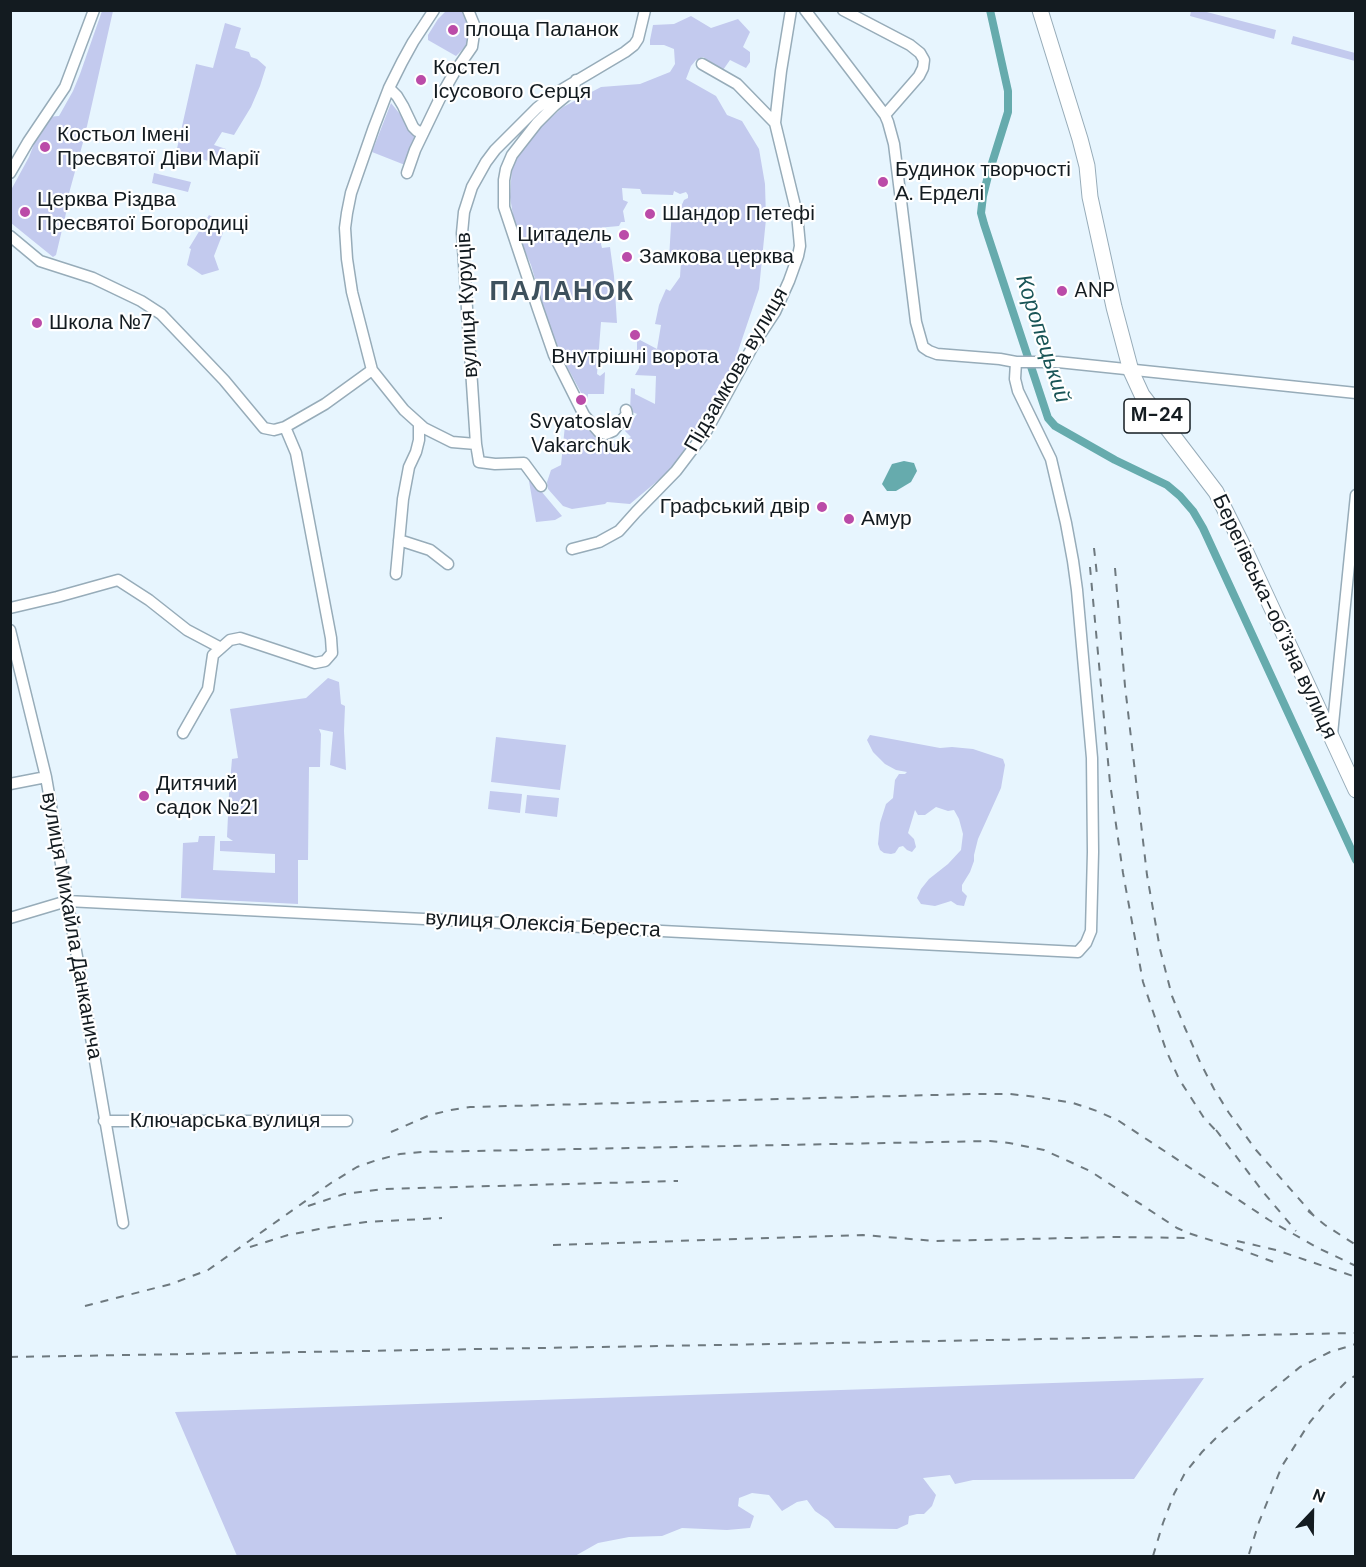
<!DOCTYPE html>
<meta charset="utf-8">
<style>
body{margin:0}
#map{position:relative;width:1366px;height:1567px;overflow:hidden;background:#e7f5fe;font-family:"DM Sans",sans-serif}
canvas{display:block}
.frame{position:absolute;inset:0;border:12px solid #131b20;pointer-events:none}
.north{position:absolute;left:1282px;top:1483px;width:60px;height:60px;-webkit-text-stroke:4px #fff;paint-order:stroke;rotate:22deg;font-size:16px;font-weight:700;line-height:24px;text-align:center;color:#131b20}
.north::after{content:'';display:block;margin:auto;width:21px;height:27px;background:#131b20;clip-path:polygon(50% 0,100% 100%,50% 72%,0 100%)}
</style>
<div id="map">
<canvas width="1366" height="1567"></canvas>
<div class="frame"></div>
<div class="north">N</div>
</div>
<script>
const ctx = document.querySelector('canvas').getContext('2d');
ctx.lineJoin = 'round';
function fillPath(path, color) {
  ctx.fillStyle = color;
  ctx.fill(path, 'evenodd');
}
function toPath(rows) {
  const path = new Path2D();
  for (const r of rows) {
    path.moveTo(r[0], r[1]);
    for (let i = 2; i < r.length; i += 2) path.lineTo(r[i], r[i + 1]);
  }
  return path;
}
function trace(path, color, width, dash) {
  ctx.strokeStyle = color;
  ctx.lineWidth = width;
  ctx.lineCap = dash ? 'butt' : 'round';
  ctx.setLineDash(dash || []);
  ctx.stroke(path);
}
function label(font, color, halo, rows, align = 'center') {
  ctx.font = font + ' "DM Sans",sans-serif';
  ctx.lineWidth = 4.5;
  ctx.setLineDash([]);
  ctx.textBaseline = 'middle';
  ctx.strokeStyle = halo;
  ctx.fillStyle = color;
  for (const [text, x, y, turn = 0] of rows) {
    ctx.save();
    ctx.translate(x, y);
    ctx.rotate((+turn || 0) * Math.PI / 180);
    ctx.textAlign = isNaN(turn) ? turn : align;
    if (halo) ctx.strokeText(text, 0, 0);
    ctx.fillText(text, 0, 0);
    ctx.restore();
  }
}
const green = toPath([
 [102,11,113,11,85,135,68,197,67,209,56,255,53,257,11,223,11,190,29,157,43,121,47,117,59,116,73,91,80,74],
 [446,11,464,11,470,30,467,45,456,56,428,40,428,35,438,19],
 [1191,11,1203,11,1276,30,1274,39,1190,16],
 [691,16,711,28,738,19,750,32,743,47,750,52,750,62,746,68,730,60,723,70,703,57,696,60,691,66,686,79,716,96,727,115,742,121,759,149,765,184,766,219,759,289,729,378,674,467,630,504,607,502,605,504,572,509,563,506,548,489,547,482,551,470,561,465,565,425,580,414,597,435,617,445,631,437,625,431,637,414,630,411,631,388,635,389,635,394,655,404,656,376,635,375,639,368,641,356,637,352,637,335,640,335,640,340,657,349,661,325,655,324,659,305,666,289,670,291,680,277,681,261,669,259,672,208,680,209,684,200,688,198,688,195,686,192,680,194,674,191,673,195,642,194,640,189,622,188,623,200,628,202,623,211,625,222,621,222,619,226,597,228,602,248,610,247,614,276,617,323,601,322,597,374,600,376,605,372,604,394,588,394,587,404,563,359,550,331,531,265,523,247,513,215,510,197,512,166,525,144,536,131,563,107,601,87,640,84,670,72,675,64,674,49,664,45,650,45,650,40,653,25,674,24],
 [225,23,241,28,235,48,249,52,251,57,257,59,266,67,260,86,251,107,234,135,222,132,214,145,226,149,217,163,176,153,196,64,213,68],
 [1293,36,1355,53,1355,61,1291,44],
 [391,103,416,134,405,165,372,152],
 [154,173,191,182,188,192,152,183],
 [209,215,226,225,214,256,219,270,202,275,187,265,191,249,189,248],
 [531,479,562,516,555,520,536,522,529,481],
 [328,678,339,682,341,704,345,706,344,731,346,770,330,765,333,732,319,729,321,734,320,767,309,767,308,860,298,860,298,904,181,898,183,843,198,842,199,836,215,836,213,870,275,873,275,854,220,851,220,841,233,841,227,837,229,794,232,759,238,758,230,709,306,698],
 [870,735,940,748,952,747,973,749,1003,759,1005,765,1001,788,978,839,974,855,974,861,970,872,962,885,962,891,967,896,964,906,957,905,951,901,935,906,921,904,917,898,921,889,929,879,948,864,961,850,963,834,959,819,954,810,948,811,936,807,925,815,918,815,915,810,908,833,914,839,916,847,912,852,907,850,903,846,899,847,895,853,891,854,884,853,880,850,878,844,880,823,886,804,893,798,895,780,899,774,905,774,907,772,896,770,885,764,873,752,867,740],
 [496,737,566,745,560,790,491,782],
 [490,791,522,794,520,813,488,809],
 [527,795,559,798,557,817,525,813],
 [1204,1378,1134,1479,973,1480,955,1484,950,1475,923,1478,936,1495,932,1506,924,1514,917,1514,909,1516,908,1524,897,1529,835,1528,828,1520,815,1511,807,1500,797,1502,782,1511,769,1495,752,1493,739,1498,738,1506,754,1516,750,1528,727,1530,682,1528,662,1536,629,1537,598,1543,575,1556,237,1556,175,1412]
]);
const water = toPath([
 [904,461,914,463,917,471,911,482,896,491,887,491,882,484,892,464]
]);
const canal = toPath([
 [990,10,1008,91,1008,112,988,176,983,196,981,213,984,224,1048,418,1055,426,1115,460,1167,485,1180,496,1193,511,1203,528,1356,860]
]);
const minor = toPath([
 [434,10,413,42,402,62,389,88,374,127,351,193,347,213,345,228,347,259,352,292,372,370,404,410,424,428,452,442,476,444],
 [805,10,885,115,888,122,894,144,916,322,923,347,929,351,937,354,1000,359,1016,362,1058,362,1356,393],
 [843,10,910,45,920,53,924,60,923,68,919,76,885,115],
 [576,80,572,91,554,106,537,123,512,155,506,169,504,180,504,207,538,309,554,355,584,415,599,432,606,434,613,431,627,414,626,410],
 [389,88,397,96,403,106,413,127,417,131,423,132],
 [775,123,781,71,791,10],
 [10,173,28,142,65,87,94,10],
 [407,173,415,150,442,94,454,73,472,47,475,27,468,10],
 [10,236,40,261,93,278,141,301,161,314,224,380,264,428,274,430,285,427,325,404,372,370],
 [541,486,524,463,495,464,479,462,476,444,462,233,464,212,472,187,486,162,495,150,537,108,556,93,625,52,634,45,638,39,645,10],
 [399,540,430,550,448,564],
 [572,549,599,542,619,531,636,512,676,471,707,430,754,344,775,312,789,281,798,256,800,246,797,214,775,123,737,84,702,64],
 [396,574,403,499,409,467,416,452,419,440,419,424],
 [10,608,57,597,118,580,149,600,187,630,221,648],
 [10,630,46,777,123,1223],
 [183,733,208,689,213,655,230,640,240,638,315,663,325,661,332,653,331,638,296,453,285,427],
 [1332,734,1356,495],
 [10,784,46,777],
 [10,918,67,901,1078,952,1086,943,1091,931,1093,852,1092,758,1077,590,1073,561,1066,523,1051,459,1018,391,1015,379,1016,362],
 [104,1121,347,1121]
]);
const highway = toPath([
 [1040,10,1080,139,1087,166,1090,197,1114,307,1131,371,1142,395,1216,492,1244,548,1356,790]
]);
const rail = toPath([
 [1094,548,1097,575],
 [1090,567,1110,783,1123,873,1143,982,1166,1050,1179,1079,1204,1118,1220,1135],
 [1115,568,1125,686,1147,875,1160,949,1172,996,1185,1028,1200,1062,1214,1089,1229,1113,1256,1150,1315,1217],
 [1216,1130,1264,1193,1296,1231],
 [391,1132,430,1115,451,1110,470,1107,974,1094,1010,1094,1037,1097,1073,1103,1097,1111,1119,1121,1269,1220,1316,1247,1356,1266],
 [308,1206,344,1194,383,1189,678,1181],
 [1308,1211,1325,1225,1356,1245],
 [1237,1241,1276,1250,1356,1277],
 [553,1245,863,1235,935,1241,1115,1237,1192,1238],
 [250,1247,288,1235,319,1229,366,1222,442,1218],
 [85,1306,171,1284,208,1270,331,1183,357,1167,377,1160,400,1154,422,1152,990,1141,1009,1143,1044,1150,1090,1171,1177,1228,1188,1233,1239,1249,1279,1264],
 [10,1357,834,1343,1356,1333],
 [1249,1554,1259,1522,1282,1466,1310,1422,1327,1401,1346,1382,1356,1375],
 [1153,1556,1163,1523,1174,1494,1185,1473,1202,1452,1223,1431,1300,1367,1330,1352,1356,1344]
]);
const markers = [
 [453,30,6,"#bb4ba8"],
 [421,80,6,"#bb4ba8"],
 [45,147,6,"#bb4ba8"],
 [883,182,6,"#bb4ba8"],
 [25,212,6,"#bb4ba8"],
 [650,214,6,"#bb4ba8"],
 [624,235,6,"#bb4ba8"],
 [627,257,6,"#bb4ba8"],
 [1062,291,6,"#bb4ba8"],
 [37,323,6,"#bb4ba8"],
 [635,335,6,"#bb4ba8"],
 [581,400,6,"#bb4ba8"],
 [822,507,6,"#bb4ba8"],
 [849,519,6,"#bb4ba8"],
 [144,796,6,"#bb4ba8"]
];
const shields = [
 [1157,416,66]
];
const shieldNames = [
 ["М-24",1157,416]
];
const poiNames = [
 ["площа Паланок",465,30],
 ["Костел",433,68],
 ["Ісусового Серця",433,92],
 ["Костьол Імені",57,135],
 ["Пресвятої Діви Марії",57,159],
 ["Будинок творчості",895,170],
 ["А. Ерделі",895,194],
 ["Церква Різдва",37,200],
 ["Пресвятої Богородиці",37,224],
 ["Шандор Петефі",662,214],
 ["Цитадель",612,235,"right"],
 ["Замкова церква",639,257],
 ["ANP",1074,291],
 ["Школа №7",49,323],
 ["Внутрішні ворота",635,357,"center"],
 ["Svyatoslav",581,422,"center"],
 ["Vakarchuk",581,446,"center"],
 ["Графський двір",810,507,"right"],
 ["Амур",861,519],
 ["Дитячий",156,784],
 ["садок №21",156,808]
];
const streetNames = [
 ["вулиця Куруців",468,305,-93],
 ["Підзамкова вулиця",737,370,-60],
 ["Берегівська-обʼїзна вулиця",1274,617,65],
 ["вулиця Олексія Береста",543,925,3],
 ["вулиця Михайла Данканича",71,926,80],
 ["Ключарська вулиця",225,1121]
];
const waterNames = [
 ["Коропецький",1042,339,72]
];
const districtNames = [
 ["ПАЛАНОК",562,293]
];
fillPath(green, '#c3caee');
fillPath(water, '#66abad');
trace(canal, '#66abad', 8);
trace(minor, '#97acb9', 13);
trace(highway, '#97acb9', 17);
trace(minor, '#fff', 10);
trace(highway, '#fff', 15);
trace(rail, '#6e797f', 2, [8, 8]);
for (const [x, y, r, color] of markers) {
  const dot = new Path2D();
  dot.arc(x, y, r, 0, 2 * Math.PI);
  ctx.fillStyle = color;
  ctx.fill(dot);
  trace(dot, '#fff', 2);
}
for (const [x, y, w] of shields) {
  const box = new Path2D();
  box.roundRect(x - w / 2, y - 17, w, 34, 4.5);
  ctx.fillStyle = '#fff';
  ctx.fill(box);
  trace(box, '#131b20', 1.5);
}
label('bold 20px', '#131b20', null, shieldNames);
label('21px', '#131b20', '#fff', poiNames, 'left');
label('21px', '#131b20', '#fff', streetNames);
label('italic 22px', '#185456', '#fff', waterNames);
ctx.letterSpacing = '1.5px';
label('bold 27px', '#3e515d', '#fff', districtNames);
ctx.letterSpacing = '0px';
</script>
